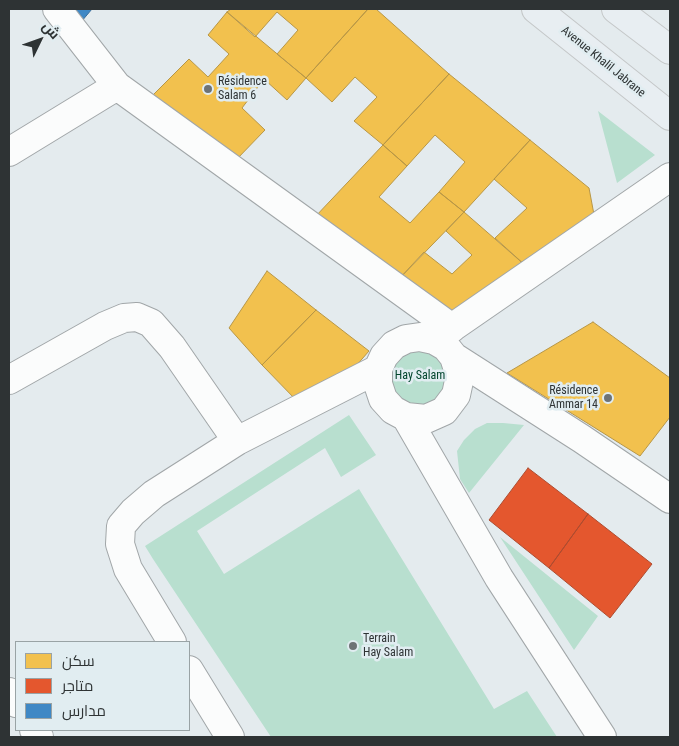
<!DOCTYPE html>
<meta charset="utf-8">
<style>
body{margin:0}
#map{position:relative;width:679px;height:746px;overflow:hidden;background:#e4ebee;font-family:"Roboto Condensed",Cairo,sans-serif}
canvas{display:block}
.frame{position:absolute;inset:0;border:10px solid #2e3334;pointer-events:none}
.legend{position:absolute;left:15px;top:641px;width:175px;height:90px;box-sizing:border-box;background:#e1edf1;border:1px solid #99a3a5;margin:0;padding:6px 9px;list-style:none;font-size:15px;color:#2e3334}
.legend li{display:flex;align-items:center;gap:10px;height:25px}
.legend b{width:25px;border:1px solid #99a3a5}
.north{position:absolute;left:15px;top:15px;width:50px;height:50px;-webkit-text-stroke:4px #e1edf1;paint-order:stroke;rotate:48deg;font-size:14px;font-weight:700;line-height:20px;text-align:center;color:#2e3334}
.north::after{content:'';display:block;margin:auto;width:18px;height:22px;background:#2e3334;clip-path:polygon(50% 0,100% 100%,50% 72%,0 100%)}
</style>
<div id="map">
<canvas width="679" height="746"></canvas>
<div class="frame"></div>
<ul class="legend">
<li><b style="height:14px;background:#f2c14e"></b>سكن</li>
<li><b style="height:14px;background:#e4572e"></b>متاجر</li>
<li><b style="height:14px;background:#3f88c5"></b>مدارس</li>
</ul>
<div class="north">ش</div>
</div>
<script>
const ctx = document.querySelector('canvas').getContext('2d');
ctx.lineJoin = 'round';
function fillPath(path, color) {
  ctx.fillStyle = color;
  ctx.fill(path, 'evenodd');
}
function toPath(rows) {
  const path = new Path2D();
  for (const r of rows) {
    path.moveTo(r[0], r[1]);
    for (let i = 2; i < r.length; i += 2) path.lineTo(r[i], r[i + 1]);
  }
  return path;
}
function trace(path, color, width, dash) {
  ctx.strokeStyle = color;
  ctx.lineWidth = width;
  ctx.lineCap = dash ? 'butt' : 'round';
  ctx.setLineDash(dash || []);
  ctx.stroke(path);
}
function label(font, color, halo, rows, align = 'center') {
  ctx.font = font + ' "Roboto Condensed",sans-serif';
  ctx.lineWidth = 5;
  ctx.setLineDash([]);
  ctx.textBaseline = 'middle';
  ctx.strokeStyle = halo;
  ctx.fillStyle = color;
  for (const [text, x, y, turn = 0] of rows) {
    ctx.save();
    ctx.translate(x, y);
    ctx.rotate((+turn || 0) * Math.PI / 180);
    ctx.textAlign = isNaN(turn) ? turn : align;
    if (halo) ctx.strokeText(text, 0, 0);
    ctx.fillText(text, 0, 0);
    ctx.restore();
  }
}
const green = toPath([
 [598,111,655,155,617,183],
 [418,342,451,361,446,399,410,409,390,392,388,366],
 [349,415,376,455,341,477,325,448,197,531,224,574,359,489,494,709,527,691,557,737,271,737,153,559,145,546],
 [487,423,503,423,524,425,469,493,460,479,457,451,464,440,475,429],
 [500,537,598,616,574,650]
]);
const homes = toPath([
 [231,9,368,9,306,78,277,54,298,30,277,12,255,37,227,12,231,9],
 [368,9,376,9,449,74,383,145,354,121,377,97,355,77,332,102,306,78,368,9],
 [227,12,306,78,287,100,264,79,242,108,265,130,235,161,149,99,189,59,208,77,229,54,208,35,227,12],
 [449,74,530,140,464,212,439,192,465,162,435,135,407,166,383,145,449,74],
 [530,140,589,188,595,220,526,266,495,238,527,208,494,179,530,140],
 [383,145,407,166,379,197,410,223,439,192,464,212,398,280,314,218,383,145],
 [464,212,526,266,450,319,398,280,424,252,452,274,472,255,446,231,464,212],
 [267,271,316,310,262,365,229,328,267,271],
 [316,310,369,351,348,375,297,401,262,365,316,310],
 [593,322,670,378,670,417,640,456,507,373,593,322]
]);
const shops = toPath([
 [528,468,588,514,549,568,489,520,528,468],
 [588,514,652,564,610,618,549,568,588,514]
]);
const schools = toPath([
 [69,9,92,9,81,22,69,9]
]);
const street = toPath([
 [57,9,117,86,452,328],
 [9,152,117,86],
 [437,338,670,177],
 [454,357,582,439,670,499],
 [9,380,105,326,124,318,137,317,151,323,172,347,237,441],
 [406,417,499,578,602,737],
 [172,642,128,569,120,544,121,526,133,512,154,494,237,441,378,369,384,356,394,345,406,339,420,337,434,340,446,347,454,357,460,376,456,395,444,411,426,419,406,417,393,410,383,399,378,384,378,369],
 [189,670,230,737],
 [9,692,16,703],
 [34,730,39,737]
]);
const primary = toPath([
 [536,9,670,116],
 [616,9,670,50]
]);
const markers = [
 [208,89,5,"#6e7375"],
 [608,398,5,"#6e7375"],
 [353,646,5,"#6e7375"]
];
const streetNames = [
 ["Avenue Khalil Jabrane",603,62,39]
];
const poiNames = [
 ["Résidence",218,82],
 ["Salam 6",218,96],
 ["Résidence",598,391,"right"],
 ["Ammar 14",598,405,"right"],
 ["Terrain",363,639],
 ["Hay Salam",363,653]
];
const parkNames = [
 ["Hay Salam",420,376]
];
fillPath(green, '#b8dfcf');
fillPath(homes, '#f2c14e');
trace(homes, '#b79646', 1);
fillPath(shops, '#e4572e');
trace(shops, '#ad4c30', 1);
fillPath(schools, '#3f88c5');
trace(schools, '#3a6e9a', 1);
trace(street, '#a1a6a8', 30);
trace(primary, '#c4c7c8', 30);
trace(street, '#fbfcfc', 28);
trace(primary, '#e8eef2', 28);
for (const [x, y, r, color] of markers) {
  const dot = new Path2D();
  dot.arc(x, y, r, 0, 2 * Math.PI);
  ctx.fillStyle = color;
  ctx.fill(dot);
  trace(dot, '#e1edf1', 2);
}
label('12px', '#2e3334', '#e1edf1', streetNames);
label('12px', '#2e3334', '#e1edf1', poiNames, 'left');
label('12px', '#00442c', '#e1edf1', parkNames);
</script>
